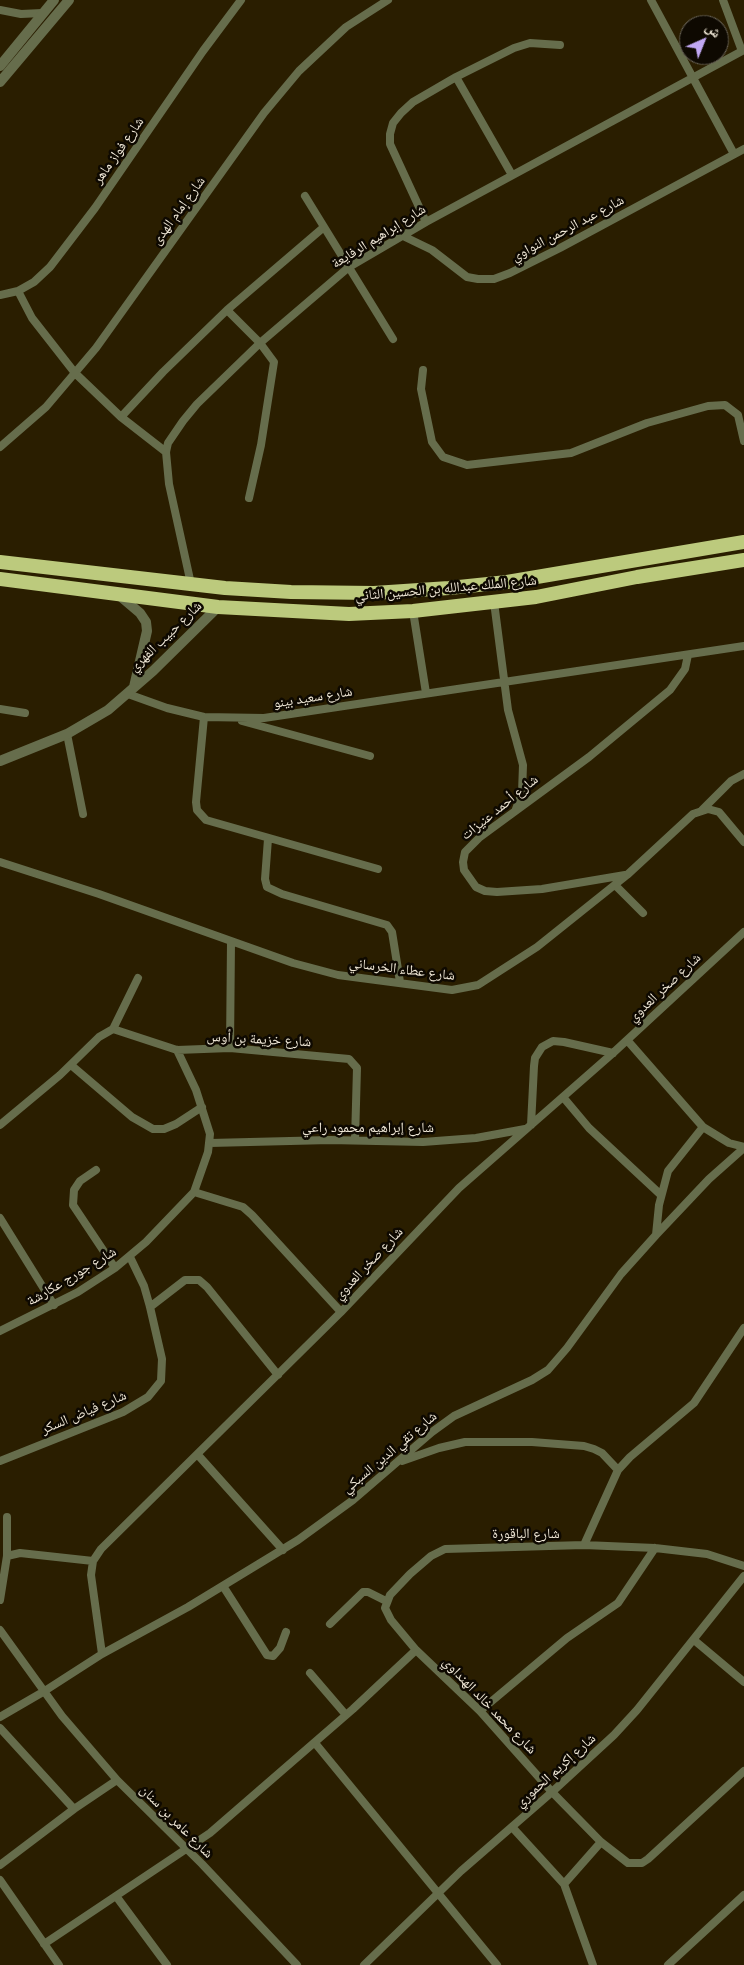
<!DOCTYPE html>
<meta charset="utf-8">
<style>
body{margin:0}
#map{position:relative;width:744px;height:1965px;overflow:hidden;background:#2a1e00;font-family:Roboto,"Noto Naskh Arabic",sans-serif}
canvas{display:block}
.north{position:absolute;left:679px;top:15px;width:50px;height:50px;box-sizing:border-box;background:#0e0901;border:1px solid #686257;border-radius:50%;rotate:44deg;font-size:14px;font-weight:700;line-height:20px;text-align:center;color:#f0e8d7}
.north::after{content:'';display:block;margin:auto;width:18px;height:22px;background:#c1a8f3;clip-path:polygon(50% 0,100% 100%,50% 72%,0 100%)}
</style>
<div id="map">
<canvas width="744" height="1965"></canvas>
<div class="north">ش</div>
</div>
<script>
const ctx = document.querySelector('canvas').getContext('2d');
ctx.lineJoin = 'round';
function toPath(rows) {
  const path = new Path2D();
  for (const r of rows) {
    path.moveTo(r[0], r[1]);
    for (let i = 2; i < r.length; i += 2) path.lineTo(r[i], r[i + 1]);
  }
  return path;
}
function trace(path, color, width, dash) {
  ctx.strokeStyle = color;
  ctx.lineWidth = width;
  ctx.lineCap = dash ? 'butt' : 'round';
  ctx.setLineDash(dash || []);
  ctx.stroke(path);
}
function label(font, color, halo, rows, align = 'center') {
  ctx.font = font + ' Roboto,"Noto Naskh Arabic",sans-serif';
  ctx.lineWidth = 5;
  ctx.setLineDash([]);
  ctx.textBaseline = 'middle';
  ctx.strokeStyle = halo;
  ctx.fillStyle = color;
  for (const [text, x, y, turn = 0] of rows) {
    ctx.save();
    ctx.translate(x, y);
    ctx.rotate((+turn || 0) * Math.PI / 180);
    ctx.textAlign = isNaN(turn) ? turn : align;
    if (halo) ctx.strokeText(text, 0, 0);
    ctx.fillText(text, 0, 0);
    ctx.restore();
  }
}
const minor = toPath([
 [651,0,734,154],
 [723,0,742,51],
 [0,10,21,14,42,13],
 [456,77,512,175],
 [305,196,393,339],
 [426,222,390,144,390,134,393,123,401,113,413,102,456,77,514,48,530,43,560,45],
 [403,236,432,250,467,277,478,279,494,279,510,273,560,248,744,149],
 [18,291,32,318,75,373,121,417,166,452],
 [0,295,18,291,34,282,50,267,95,208,203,51,241,0],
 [227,310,260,343,274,362,261,445,249,498],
 [423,370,421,389,432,442,443,457,467,465,571,453,647,423,708,406,725,405,738,415,744,441],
 [121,417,163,372,227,310,324,227],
 [0,447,46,407,96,348,264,113,299,71,346,27,388,0],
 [191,584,169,484,166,452,168,443,183,421,197,404,260,343,349,267,426,222,744,50],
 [494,602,508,710,523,765,522,793,516,809],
 [413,611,426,693],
 [128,694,167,708,204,717,264,718,744,646],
 [0,709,25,713],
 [204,717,196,802,197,810,206,820,378,869],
 [242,721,370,756],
 [67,734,83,814],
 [702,810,731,781,744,774],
 [268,839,265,879,267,887,282,894,387,925,392,932,400,982],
 [0,862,99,894,293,963,338,975,452,990,478,985,537,947,627,875,693,814,708,809,719,812,744,842],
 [625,875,542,889,497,892,485,891,476,887,464,870,463,862,465,852,480,837,589,757,670,690,685,669,688,655],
 [615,885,643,913],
 [113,1029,138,978],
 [627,1040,703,1127,729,1143,744,1147],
 [230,1048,231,942],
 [71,1065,132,1117,153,1129,164,1129,176,1124,202,1107],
 [563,1097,589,1128,661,1195],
 [0,1125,60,1075,99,1037,113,1029,177,1050,230,1048,349,1059,357,1068,355,1140],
 [531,1125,534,1066,535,1058,542,1047,553,1041,564,1042,613,1053],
 [210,1143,330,1140,423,1142,476,1138,525,1129],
 [96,1170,80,1181,74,1190,73,1205,115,1268],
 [194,1192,243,1207,252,1215,341,1312],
 [0,1218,54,1305],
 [656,1235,709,1179,744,1148],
 [150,1307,185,1280,199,1280,207,1287,278,1375],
 [0,1331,78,1292,115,1268,146,1242,194,1192,208,1152,210,1134,196,1090,177,1050],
 [198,1455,283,1550],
 [0,1461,123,1412,148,1397,161,1381,162,1359,150,1307,144,1286,130,1257],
 [402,1461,439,1448,465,1442,532,1442,584,1446,594,1449,602,1453,618,1470],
 [584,1545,618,1470,630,1457,694,1403,744,1328],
 [7,1556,20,1553,93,1561],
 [744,1566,707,1554,655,1548,584,1545,445,1549,431,1556,410,1574,390,1595,385,1608,391,1620,416,1650,480,1711,552,1792,601,1842,628,1863,642,1863,648,1859,744,1771],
 [223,1586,267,1655,273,1656,280,1648,286,1632],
 [0,1600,7,1556,7,1517],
 [330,1624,363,1592,368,1592,386,1601],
 [0,1630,62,1716,117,1780,202,1864,297,1965],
 [694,1640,744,1682],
 [102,1654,91,1575,93,1561,101,1549,341,1312,459,1188,613,1053,744,932],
 [310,1673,346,1715],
 [480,1711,567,1638,618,1603,655,1548],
 [0,1717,43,1692,102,1654,188,1607,298,1540,353,1500,432,1432,454,1416,532,1380,548,1370,567,1348,621,1274,656,1235,659,1205,668,1171,703,1127],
 [0,1728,74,1809],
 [315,1743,497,1965],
 [512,1827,564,1884,593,1965],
 [0,1865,74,1809,117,1780],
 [0,1880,59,1965],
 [564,1884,601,1842],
 [116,1896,167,1965],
 [44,1944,210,1833,353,1709,416,1650],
 [364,1965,461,1871,552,1792,614,1735,637,1710,744,1576],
 [668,1965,744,1895]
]);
const tertiary = toPath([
 [0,66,54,0],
 [0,82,69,0],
 [120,596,140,613,146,622,147,631,134,687],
 [0,761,67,734,108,710,153,671,218,607]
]);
const trunk = toPath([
 [0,562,225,588,291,592,374,593,449,588,507,582,744,542],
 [0,579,218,607,349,614,413,611,536,597,637,577,744,560]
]);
const streetNames = [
 ["شارع فواز ماهر",119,151,-55],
 ["شارع إمام الهدى",179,211,-54],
 ["شارع عبد الرحمن النواوي",568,229,-28],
 ["شارع إبراهيم الرفايعة",379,237,-32],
 ["شارع الملك عبدالله بن الحسين الثاني",446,589,-5],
 ["شارع حبيب الفهري",166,637,-44],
 ["شارع سعيد بينو",313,698,-9],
 ["شارع أحمد عنيزات",500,808,-39],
 ["شارع عطاء الخرساني",402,970,7],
 ["شارع صخر العدوي",665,988,-43],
 ["شارع خزيمة بن أوس",259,1040,3],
 ["شارع إبراهيم محمود راعي",368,1128],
 ["شارع صخر العدوي",369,1264,-47],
 ["شارع جورج عكارشة",72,1277,-31],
 ["شارع فياض السكر",84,1413,-23],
 ["شارع تقي الدين السبكي",390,1453,-40],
 ["شارع الباقورة",526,1534],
 ["شارع محمد خالد الهنداوي",489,1706,46],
 ["شارع إكريم الحموري",556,1771,-42],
 ["شارع عامر بن سنان",176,1822,45]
];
trace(minor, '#666d4c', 8);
trace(tertiary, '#666d4c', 10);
trace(trunk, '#bcca7d', 14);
label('14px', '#f0e8d7', '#0e0901', streetNames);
</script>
